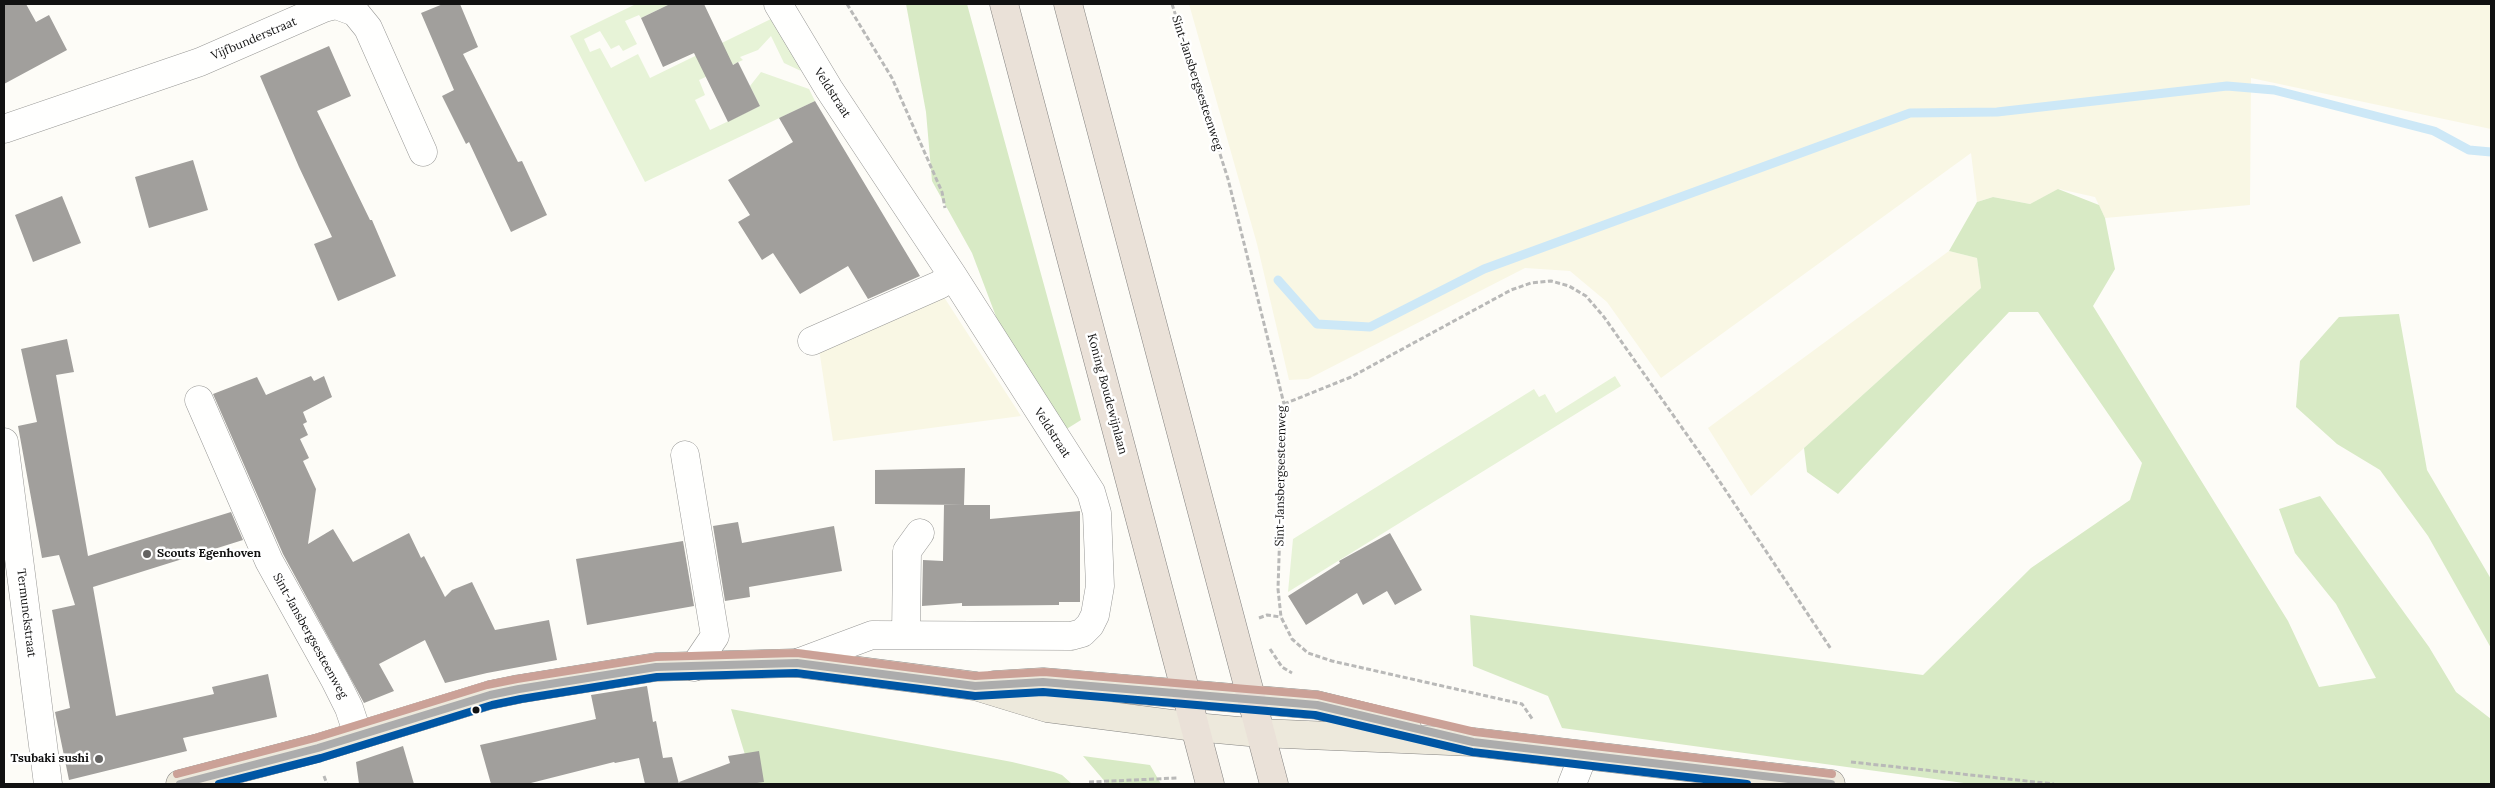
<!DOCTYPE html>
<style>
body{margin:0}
#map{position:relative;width:2495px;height:788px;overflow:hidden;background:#fdfcf7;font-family:Lora,serif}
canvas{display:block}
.frame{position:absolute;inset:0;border:5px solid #111;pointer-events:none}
</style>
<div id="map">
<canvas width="2495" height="788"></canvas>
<div class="frame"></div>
</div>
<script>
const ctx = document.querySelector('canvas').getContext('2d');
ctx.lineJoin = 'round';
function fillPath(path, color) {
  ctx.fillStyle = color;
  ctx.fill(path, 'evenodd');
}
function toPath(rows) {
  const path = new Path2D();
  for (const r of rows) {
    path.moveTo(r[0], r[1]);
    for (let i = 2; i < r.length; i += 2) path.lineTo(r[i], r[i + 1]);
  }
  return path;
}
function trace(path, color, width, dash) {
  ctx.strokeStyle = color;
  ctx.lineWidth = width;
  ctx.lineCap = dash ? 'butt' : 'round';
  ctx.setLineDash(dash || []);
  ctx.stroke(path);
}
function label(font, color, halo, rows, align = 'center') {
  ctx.font = font + ' Lora,serif';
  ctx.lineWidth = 5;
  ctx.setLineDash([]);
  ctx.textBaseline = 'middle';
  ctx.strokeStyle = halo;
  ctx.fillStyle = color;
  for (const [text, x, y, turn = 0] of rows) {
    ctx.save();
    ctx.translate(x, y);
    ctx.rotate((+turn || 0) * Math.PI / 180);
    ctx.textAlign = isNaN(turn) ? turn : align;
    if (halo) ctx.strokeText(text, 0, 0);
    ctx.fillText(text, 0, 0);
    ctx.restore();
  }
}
const farmland = toPath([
 [1189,4,2491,4,2491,129,2251,78,2250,205,2105,218,2095,197,2059,189,2030,204,1993,197,1977,202,1971,153,1661,378,1607,302,1570,271,1525,268,1308,379,1289,380,1257,244],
 [1949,251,1977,258,1981,288,1751,496,1708,428],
 [942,294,1021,416,833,441,819,349]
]);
const green = toPath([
 [636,4,670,4,641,18,639,15,625,21,637,44,623,51,619,45,611,49,600,31,584,39,590,52,600,48,611,68,638,54,650,78,775,17,801,71,784,63,771,36,758,50,740,57,743,60,699,80,705,95,695,100,710,130,760,106,750,86,761,72,809,89,815,101,645,182,570,36],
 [1615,376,1621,386,1288,592,1293,539,1534,389,1539,397,1545,394,1556,413]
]);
const forest = toPath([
 [906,4,967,4,1081,420,1065,430,1003,335,972,253,932,181,926,112],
 [2058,189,2099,205,2105,218,2115,269,2093,306,2288,621,2319,687,2376,678,2336,604,2295,553,2279,509,2320,496,2429,647,2456,692,2491,719,2491,784,1971,784,1562,728,1548,696,1473,666,1470,615,1923,675,2031,568,2130,500,2142,463,2038,312,2009,312,1838,494,1807,472,1804,448,1981,288,1977,258,1949,251,1977,202,1993,197,2030,204],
 [2399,314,2427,470,2491,579,2491,648,2428,536,2380,470,2337,444,2296,407,2300,361,2339,317],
 [731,709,1012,762,1054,772,1062,775,1072,784,754,784],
 [1083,756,1150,765,1161,784,1107,784]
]);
const stream = toPath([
 [1278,280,1317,324,1370,327,1484,269,1910,113,1997,112,2227,86,2274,90,2434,131,2469,150,2491,152]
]);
const building = toPath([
 [4,4,26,4,36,22,49,15,67,50,4,84],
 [443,4,460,4,478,47,463,54,518,162,522,161,547,215,511,232,469,142,466,144,442,96,454,90,421,13],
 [670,4,704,4,733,65,738,62,760,106,728,122,694,53,663,67,641,18],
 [329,46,351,96,317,111,370,220,372,220,396,276,338,301,314,244,332,237,299,167,260,76],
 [815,101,920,276,868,299,848,266,800,294,773,253,762,260,738,222,750,215,728,180,793,142,779,118],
 [193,160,208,210,149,228,135,177],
 [62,196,81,243,33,262,15,215],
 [67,339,74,372,56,375,88,556,231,512,243,540,93,587,116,716,214,694,212,687,268,674,277,717,183,738,187,751,69,780,55,712,70,708,52,610,75,605,59,555,42,558,18,426,37,422,21,349],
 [311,376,314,381,324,376,332,397,303,412,307,422,303,424,308,435,300,439,309,458,303,461,316,489,308,544,333,529,353,562,409,533,421,558,424,556,445,597,452,590,472,582,495,630,549,620,557,660,487,673,445,683,425,640,379,664,394,691,364,703,283,554,213,394,257,377,266,395],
 [965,468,964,505,875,504,875,470],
 [944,505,990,505,990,519,1080,511,1080,602,1059,602,1059,605,962,606,962,603,922,606,923,560,943,561],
 [738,522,742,543,834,526,842,571,749,587,750,597,725,601,713,526],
 [1390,533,1422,590,1395,605,1387,591,1363,605,1357,593,1306,625,1288,596,1340,563,1339,561],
 [683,541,694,606,587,625,576,559],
 [647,686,653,722,656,721,663,758,672,757,679,784,645,784,639,758,615,763,614,762,527,784,491,784,480,745,596,719,591,695],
 [403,746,414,784,359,784,356,762],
 [759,751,764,782,750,784,680,784,679,782,730,763,728,756]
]);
const path = toPath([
 [847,4,892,78,942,192,945,208],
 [1172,4,1228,179,1284,404,1278,589,1281,617,1292,639,1308,653,1332,661,1522,704,1533,720],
 [1284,404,1351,377,1511,290,1531,283,1551,281,1569,286,1586,296,1604,317,1716,476,1831,649],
 [1259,618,1267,615,1281,617],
 [1270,649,1282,667,1292,673],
 [1851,762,2054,784],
 [324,776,327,784],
 [1089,782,1177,778]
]);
const minor = toPath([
 [778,4,829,89,953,276,1091,492,1097,513,1100,586,1095,615,1090,625,1082,633,1071,636,872,635,797,663],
 [4,129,200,62,324,8,336,5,355,12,368,28,423,152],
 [812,341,939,285,953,276],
 [199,400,269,561,335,680,349,708,358,735],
 [4,442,48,784],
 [685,455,715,636,694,667],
 [906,635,907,551,920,533],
 [1572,784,1583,756]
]);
const major = toPath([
 [994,685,1043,682,1317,705,1407,727],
 [180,784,318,748,490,695,519,689,656,667,797,663,975,686,1047,708,1195,727,1260,733,1473,742,1831,784]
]);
const highway = toPath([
 [1004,4,1210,784],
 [1068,4,1274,784]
]);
const bus1 = toPath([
 [180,784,318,748,490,695,519,689,656,667,797,663,975,686,1043,682,1317,705,1473,742,1831,784]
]);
const bus2 = toPath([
 [219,784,321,758,492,705,521,699,657,677,796,673,975,696,1043,692,1315,715,1472,752,1747,784]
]);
const bus3 = toPath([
 [177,774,315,738,487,685,517,679,656,657,797,653,975,676,1044,672,1318,695,1475,732,1832,774]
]);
const markers = [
 [147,554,5,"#646362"],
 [476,710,4.5,"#111"],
 [99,759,5,"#646362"]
];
const streetNames = [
 ["Vijfbunderstraat",254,39,-23],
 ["Sint-Jansbergsesteenweg",1197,83,72],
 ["Veldstraat",832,93,57],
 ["Koning Boudewijnlaan",1107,394,75],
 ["Veldstraat",1052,433,57],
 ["Sint-Jansbergsesteenweg",1281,476,-89],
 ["Termunckstraat",26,613,83],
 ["Sint-Jansbergsesteenweg",310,636,61]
];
const poiNames = [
 ["Scouts Egenhoven",157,554],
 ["Tsubaki sushi",89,759,"right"]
];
fillPath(farmland, '#f9f7e4');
fillPath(green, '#e7f3d7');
fillPath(forest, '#d8eac5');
trace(stream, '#cde8f7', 9);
fillPath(building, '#a19f9c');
trace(minor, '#979795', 29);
trace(major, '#858482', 29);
trace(highway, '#858482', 29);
trace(path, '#b9b9b8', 3, [5, 2.5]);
trace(minor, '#fffffe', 28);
trace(major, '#ede9dc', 28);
trace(highway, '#eae1d8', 28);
trace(bus1, '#acacac', 8);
trace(bus2, '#0056a4', 8);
trace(bus3, '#cba197', 8);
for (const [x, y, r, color] of markers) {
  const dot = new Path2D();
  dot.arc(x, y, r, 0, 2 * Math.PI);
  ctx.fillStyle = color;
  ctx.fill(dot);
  trace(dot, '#fff', 2);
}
label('12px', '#111', '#fff', streetNames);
label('bold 12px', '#111', '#fff', poiNames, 'left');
</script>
